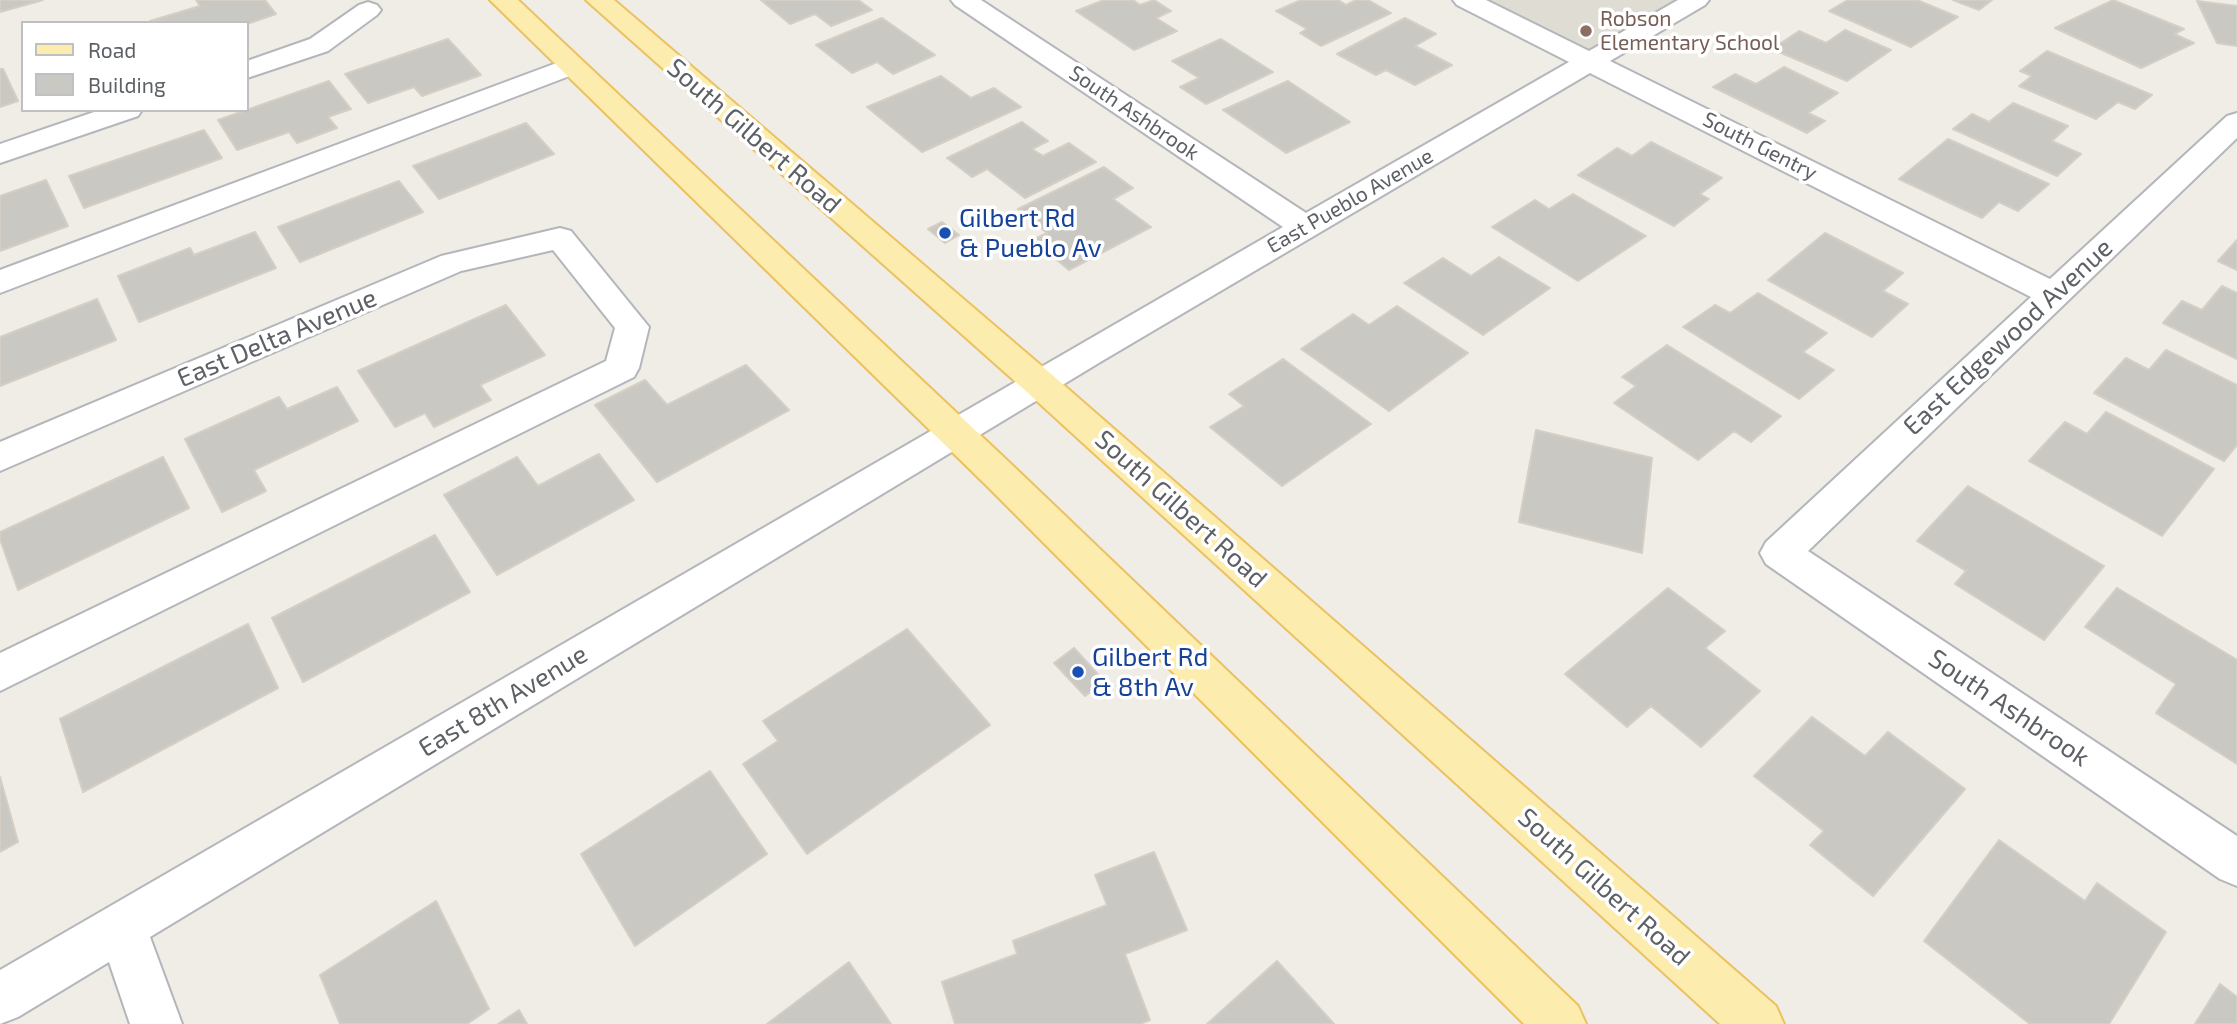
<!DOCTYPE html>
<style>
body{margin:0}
#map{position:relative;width:2237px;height:1024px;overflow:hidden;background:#efede6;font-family:"Exo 2",sans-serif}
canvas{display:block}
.legend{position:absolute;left:21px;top:21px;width:228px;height:91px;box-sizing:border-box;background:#fff;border:2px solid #bec0c2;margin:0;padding:9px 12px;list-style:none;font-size:21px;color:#5d6166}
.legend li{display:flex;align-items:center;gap:14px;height:35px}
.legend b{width:35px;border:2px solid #bec0c2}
</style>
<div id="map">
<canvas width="2237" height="1024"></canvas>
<ul class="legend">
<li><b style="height:9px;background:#fcecae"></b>Road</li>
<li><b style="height:19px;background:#cac8c3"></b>Building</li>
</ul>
</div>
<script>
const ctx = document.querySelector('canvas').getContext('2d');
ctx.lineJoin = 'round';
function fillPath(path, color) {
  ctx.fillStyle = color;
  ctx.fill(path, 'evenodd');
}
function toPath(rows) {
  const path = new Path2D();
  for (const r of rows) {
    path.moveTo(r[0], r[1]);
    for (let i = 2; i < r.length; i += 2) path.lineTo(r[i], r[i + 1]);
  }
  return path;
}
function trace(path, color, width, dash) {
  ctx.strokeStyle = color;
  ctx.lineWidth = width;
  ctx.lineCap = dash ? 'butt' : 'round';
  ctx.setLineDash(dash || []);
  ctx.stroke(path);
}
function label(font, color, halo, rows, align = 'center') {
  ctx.font = font + ' "Exo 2",sans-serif';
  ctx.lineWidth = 7;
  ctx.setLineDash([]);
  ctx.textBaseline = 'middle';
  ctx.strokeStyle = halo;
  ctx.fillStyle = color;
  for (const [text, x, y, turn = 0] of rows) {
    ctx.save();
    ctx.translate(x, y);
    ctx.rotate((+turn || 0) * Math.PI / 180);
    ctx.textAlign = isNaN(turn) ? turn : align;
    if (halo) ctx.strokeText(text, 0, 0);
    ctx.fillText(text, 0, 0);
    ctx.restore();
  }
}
const education = toPath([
 [1466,0,1697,0,1591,61]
]);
const building = toPath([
 [0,0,43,0,0,12,0,0],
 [196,0,265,0,276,14,247,24,150,21,200,6,196,0],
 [761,0,858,0,872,10,831,26,815,14,790,24,761,0],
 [1104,0,1133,0,1140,5,1154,0,1171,11,1156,18,1177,31,1134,50,1076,11,1104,0],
 [1301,0,1338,0,1346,5,1356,0,1368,0,1391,13,1321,46,1300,33,1307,29,1276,11,1301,0],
 [1848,0,1917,0,1958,17,1911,47,1829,11,1848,0],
 [1953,0,1992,0,1979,10,1953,0],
 [2113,0,2184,29,2174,34,2194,43,2141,68,2055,28,2113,0],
 [2197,1,2237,6,2237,46,2217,43,2197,1],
 [882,18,935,55,893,74,877,62,852,73,816,45,882,18],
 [1405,18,1436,34,1415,46,1452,65,1415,85,1386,70,1376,75,1337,54,1405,18],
 [1845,30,1891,50,1847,81,1772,49,1799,31,1826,43,1845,30],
 [448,39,481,75,422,96,414,87,368,103,345,74,448,39],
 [1221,39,1273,72,1206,104,1180,87,1199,78,1172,61,1221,39],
 [2047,51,2152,95,2135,109,2118,102,2096,119,2019,86,2032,76,2020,71,2047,51],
 [1784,67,1838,93,1808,113,1825,121,1807,133,1713,87,1735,74,1756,84,1784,67],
 [0,69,3,69,18,101,0,107,0,69],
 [941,76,971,98,994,88,1021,107,922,152,867,107,941,76],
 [329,81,351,109,328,117,337,128,297,143,289,132,237,150,218,120,329,81],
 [1288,81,1350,122,1286,153,1223,110,1288,81],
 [2013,103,2068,126,2052,141,2081,154,2057,176,1953,129,1972,114,1989,122,2013,103],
 [1022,122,1048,141,1032,149,1043,156,1069,143,1096,162,1025,198,987,169,972,177,947,158,1022,122],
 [526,123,554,154,439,199,413,166,526,123],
 [204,130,222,158,84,208,69,176,204,130],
 [1948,139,2049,184,2018,211,1999,202,1982,218,1899,179,1948,139],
 [1651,142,1722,178,1700,194,1709,199,1674,226,1578,175,1617,148,1632,156,1651,142],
 [1104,167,1133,188,1113,199,1151,227,1069,270,1033,240,1047,233,1018,209,1104,167],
 [46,180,68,226,0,251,0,196,46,180],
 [399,181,423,212,300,262,278,227,399,181],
 [1573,194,1646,236,1578,281,1492,227,1535,200,1549,209,1573,194],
 [942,222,959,235,945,243,928,229,942,222],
 [255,232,276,268,139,322,118,276,190,248,194,255,255,232],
 [1825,233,1903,273,1883,291,1908,304,1872,337,1768,280,1825,233],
 [2237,240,2237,270,2218,261,2237,240],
 [1499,257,1550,288,1483,335,1404,283,1443,258,1471,276,1499,257],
 [2222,286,2237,293,2237,359,2163,323,2182,301,2202,310,2222,286],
 [1758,293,1827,333,1803,352,1834,370,1799,399,1683,327,1715,305,1730,313,1758,293],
 [97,299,116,340,0,386,0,337,97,299],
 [506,305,545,355,480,385,491,400,434,427,425,413,395,427,358,371,506,305],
 [1397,306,1468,353,1389,411,1301,349,1353,314,1369,325,1397,306],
 [1667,345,1781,416,1751,442,1734,431,1698,460,1614,403,1636,386,1622,377,1667,345],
 [2166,350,2237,385,2237,445,2224,461,2094,393,2126,358,2149,370,2166,350],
 [1283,359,1371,424,1282,486,1210,427,1244,406,1229,394,1283,359],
 [746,365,789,410,657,482,595,405,645,380,667,405,746,365],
 [337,387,358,421,254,470,266,491,222,512,185,439,279,397,287,409,337,387],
 [2106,412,2214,469,2162,536,2029,461,2065,422,2087,434,2106,412],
 [1536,430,1652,458,1642,553,1519,522,1536,430],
 [599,454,634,500,497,575,444,495,517,457,538,486,599,454],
 [163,457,189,508,18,590,0,539,0,532,163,457],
 [1968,486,2104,566,2044,640,1955,584,1966,571,1917,541,1968,486],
 [435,535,470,592,303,682,272,618,435,535],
 [1668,588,1725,631,1705,648,1760,691,1701,747,1651,706,1627,727,1565,674,1668,588],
 [2117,588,2237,660,2237,764,2156,713,2176,684,2085,627,2117,588],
 [248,624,278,688,83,792,60,719,248,624],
 [907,629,990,725,807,854,743,764,778,741,763,721,907,629],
 [1074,648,1105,682,1085,696,1054,663,1074,648],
 [1812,717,1865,756,1888,732,1965,789,1873,896,1810,845,1824,831,1754,776,1812,717],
 [710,771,767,854,635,946,581,854,710,771],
 [0,777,18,842,0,852,0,777],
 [1999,840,2085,901,2097,883,2166,932,2109,1024,2030,1024,1924,941,1999,840],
 [1154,852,1187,930,1125,954,1150,1020,1140,1024,955,1024,942,982,1017,954,1013,941,1107,905,1095,875,1154,852],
 [436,901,489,1009,467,1024,340,1024,320,975,436,901],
 [1277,961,1334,1024,1207,1024,1277,961],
 [849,962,891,1024,767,1024,849,962],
 [2220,984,2237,997,2237,1024,2195,1024,2220,984],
 [519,1010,527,1024,498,1024,519,1010]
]);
const minor = toPath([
 [951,0,981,0,1306,213,1569,62,1457,5,1453,0,1486,0,1589,51,1678,0,1709,0,1705,5,1610,61,2050,279,2227,116,2237,113,2237,138,1808,551,2237,836,2237,886,2220,879,1766,564,1760,553,1766,542,2031,297,1590,73,1102,361,150,937,182,1024,130,1024,109,962,18,1017,0,1024,0,970,1283,227,955,5,951,0],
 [368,2,377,5,381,10,377,15,328,51,247,78,247,61,310,39,359,5,368,2],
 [570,58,580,60,584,66,580,72,0,293,0,270,570,58],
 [100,110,142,110,138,116,0,163,0,144,100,110],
 [560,228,571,231,649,327,639,368,634,377,0,691,0,653,606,361,615,328,553,250,461,271,0,471,0,442,441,256,560,228]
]);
const major = toPath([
 [490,0,518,0,1011,464,1578,1006,1586,1024,1524,1024,985,484,490,0],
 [586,0,614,0,1051,374,1776,1006,1784,1024,1720,1024,1027,392,586,0]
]);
const markers = [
 [1586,31,7,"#8d6e63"],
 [945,233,7,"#1a4fb4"],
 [1078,672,7,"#1a4fb4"]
];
const farEducationnames = [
 ["Robson",1600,19],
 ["Elementary School",1600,43]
];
const farStreetnames = [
 ["South Ashbrook",1134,113,34],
 ["South Gentry",1760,146,27],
 ["East Pueblo Avenue",1350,201,-30]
];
const streetNames = [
 ["South Gilbert Road",754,136,41],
 ["East Edgewood Avenue",2008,337,-43],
 ["East Delta Avenue",277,338,-23],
 ["South Gilbert Road",1181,509,42],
 ["East 8th Avenue",503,701,-31],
 ["South Ashbrook",2009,708,34],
 ["South Gilbert Road",1604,887,42]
];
const transitNames = [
 ["Gilbert Rd",959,218],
 ["& Pueblo Av",959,248],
 ["Gilbert Rd",1092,657],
 ["& 8th Av",1092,687]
];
fillPath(education, '#dfdcd4');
fillPath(building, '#cac8c3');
trace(building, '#d4cec4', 2);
trace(minor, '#b3b6ba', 4);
trace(major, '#ecc162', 4);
fillPath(minor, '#fff');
fillPath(major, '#fcecae');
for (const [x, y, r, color] of markers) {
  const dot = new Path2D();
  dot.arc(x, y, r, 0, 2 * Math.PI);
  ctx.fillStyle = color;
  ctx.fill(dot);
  trace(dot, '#fff', 2.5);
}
label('21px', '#785e54', '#fff', farEducationnames, 'left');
label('21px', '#5d6166', '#fff', farStreetnames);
label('26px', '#5d6166', '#fff', streetNames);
label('26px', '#164399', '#fff', transitNames, 'left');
</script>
